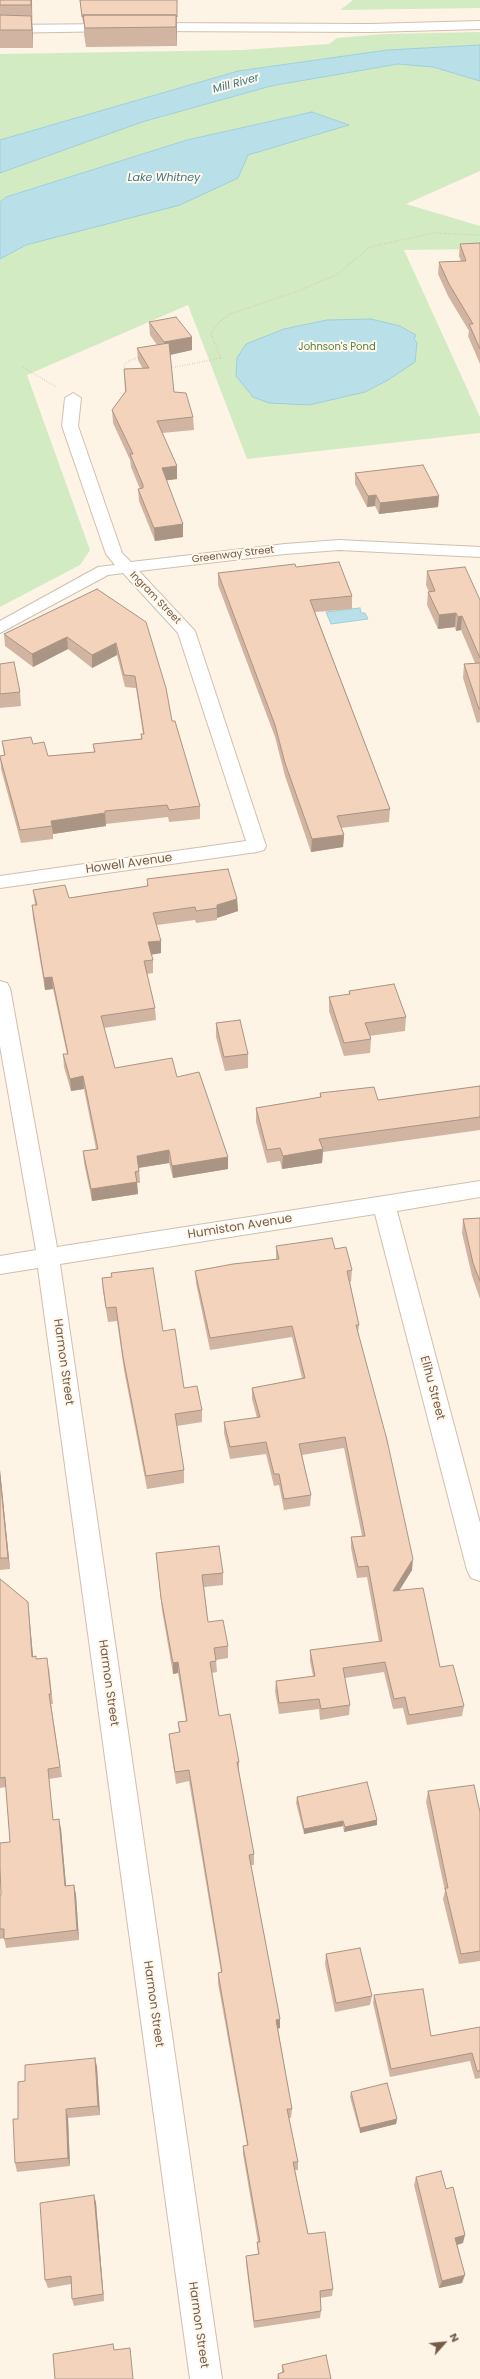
<!DOCTYPE html>
<style>
body{margin:0}
#map{position:relative;width:480px;height:2379px;overflow:hidden;background:#fdf4e6;font-family:Poppins,sans-serif}
canvas{display:block}
.north{position:absolute;left:424px;top:2323px;width:40px;height:40px;-webkit-text-stroke:3px #fff8ed;paint-order:stroke;rotate:63deg;font-size:11px;font-weight:700;line-height:16px;text-align:center;color:#775b49}
.north::after{content:'';display:block;margin:auto;width:14px;height:18px;background:#775b49;clip-path:polygon(50% 0,100% 100%,50% 72%,0 100%)}
</style>
<div id="map">
<canvas width="480" height="2379"></canvas>
<div class="north">N</div>
</div>
<script>
const ctx = document.querySelector('canvas').getContext('2d');
ctx.lineJoin = 'round';
function fillPath(path, color) {
  ctx.fillStyle = color;
  ctx.fill(path, 'evenodd');
}
function toPath(rows) {
  const path = new Path2D();
  for (const r of rows) {
    path.moveTo(r[0], r[1]);
    for (let i = 2; i < r.length; i += 2) path.lineTo(r[i], r[i + 1]);
  }
  return path;
}
function trace(path, color, width, dash) {
  ctx.strokeStyle = color;
  ctx.lineWidth = width;
  ctx.lineCap = dash ? 'butt' : 'round';
  ctx.setLineDash(dash || []);
  ctx.stroke(path);
}
function label(font, color, halo, rows, align = 'center') {
  ctx.font = font + ' Poppins,sans-serif';
  ctx.lineWidth = 4;
  ctx.setLineDash([]);
  ctx.textBaseline = 'middle';
  ctx.strokeStyle = halo;
  ctx.fillStyle = color;
  for (const [text, x, y, turn = 0] of rows) {
    ctx.save();
    ctx.translate(x, y);
    ctx.rotate((+turn || 0) * Math.PI / 180);
    ctx.textAlign = isNaN(turn) ? turn : align;
    if (halo) ctx.strokeText(text, 0, 0);
    ctx.fillText(text, 0, 0);
    ctx.restore();
  }
}
const green = toPath([
 [353,0,480,0,480,8,340,10],
 [480,32,480,45,387,50,238,71,0,140,0,54,242,50,329,44,337,38,384,34],
 [398,64,433,67,480,81,480,171,406,204,480,226,480,249,404,250,480,417,480,433,247,459,188,305,27,375,90,550,80,565,0,607,0,259,26,245,238,178,248,155,348,125,312,112,187,140,6,197,0,202,0,173,142,122,271,86]
]);
const water = toPath([
 [480,45,480,81,433,67,398,64,271,86,142,122,0,173,0,140,238,71,387,50,480,45],
 [312,112,349,125,248,155,238,178,180,205,26,245,0,259,0,202,6,197,187,140,312,112],
 [371,319,400,326,416,335,414,339,417,343,415,362,388,380,365,392,309,405,269,403,253,397,236,376,237,358,246,344,284,329,327,320,371,319],
 [360,608,361,613,365,613,368,619,331,624,326,612,360,608]
]);
const path = toPath([
 [23,367,56,387],
 [170,368,221,358,211,334,218,323,230,314,298,291,336,275,370,247,433,233,480,235],
 [135,370,124,368,125,363,141,356]
]);
const minor = toPath([
 [480,21,480,29,371,32,147,31,141,27,147,23,371,24,480,21],
 [115,24,119,25,121,28,119,31,0,33,0,25,115,24],
 [73,393,81,398,78,426,122,553,131,562,285,544,339,540,480,547,480,557,339,550,285,554,139,571,195,631,266,846,264,850,257,852,0,888,0,876,246,841,178,633,123,573,108,575,0,633,0,621,98,567,115,565,106,554,62,426,65,398,73,393],
 [0,981,7,983,10,988,57,1247,480,1181,480,1197,397,1211,480,1523,480,1581,471,1578,467,1570,375,1214,60,1264,222,2379,190,2379,38,1268,0,1274,0,1256,36,1250,0,1046,0,981]
]);
const wall = toPath([
 [0,0,32,0,33,48,0,48],
 [80,0,177,0,177,46,86,47,84,34,84,23,83,23],
 [480,243,480,364,468,336,469,331,448,296,438,274,439,262,461,261,459,256,460,244],
 [149,322,192,350,170,355,174,392,193,417,194,430,162,433,177,466,177,479,166,480,183,524,183,537,155,541,139,501,138,489,140,489,131,467,130,460,113,423,112,410,125,392,124,369,143,369,138,360,137,348,157,345,150,335],
 [355,473,439,496,438,507,379,514,375,506,367,507,355,484],
 [296,567,352,596,352,609,315,612,390,809,389,822,341,828,344,835,343,847,311,852,285,776,275,737,218,585,218,573],
 [427,571,480,600,480,722,477,723,463,678,464,664,475,663,461,630,456,631,455,627,438,629,427,605,428,592,429,592,426,585],
 [97,589,172,721,200,806,200,819,169,822,168,817,106,824,106,826,53,834,53,839,21,843,1,769,0,756,4,755,2,741,33,744,48,756,94,752,93,744,141,739,141,734,143,734,136,688,125,687,117,655,92,668,68,649,33,667,5,646,4,634],
 [0,664,20,692,21,706,0,708],
 [147,879,237,899,238,911,217,918,217,920,196,923,195,920,157,925,161,953,151,955,153,960,153,973,147,974,155,1008,156,1020,104,1028,115,1068,177,1077,228,1169,173,1178,169,1163,139,1168,140,1183,137,1183,138,1194,92,1201,84,1163,83,1151,96,1149,84,1089,71,1091,64,1067,63,1054,67,1054,53,989,45,990,33,918,32,905,35,905,33,890,69,898,147,886],
 [349,991,406,1017,405,1031,369,1036,371,1039,370,1053,344,1056,329,1011,329,997,349,995],
 [216,1023,248,1054,248,1068,225,1071,216,1037],
 [480,1086,480,1130,323,1152,322,1163,282,1169,280,1161,267,1163,256,1122,256,1108,320,1097,320,1093,378,1100],
 [480,1218,480,1299,472,1276,462,1233,463,1219],
 [276,1246,335,1249,352,1270,351,1282,350,1282,359,1325,358,1333,412,1570,399,1591,440,1667,464,1706,462,1716,407,1725,403,1708,393,1709,384,1672,345,1678,350,1705,349,1715,320,1720,319,1709,279,1714,275,1691,276,1681,313,1676,310,1661,310,1650,379,1642,367,1577,357,1578,351,1548,351,1537,362,1536,344,1448,302,1455,311,1495,310,1506,284,1510,279,1485,274,1486,266,1454,230,1459,224,1433,224,1422,257,1418,252,1399,252,1388,302,1378,292,1337,210,1350,196,1283,195,1271,276,1260],
 [102,1278,163,1331,184,1388,202,1410,202,1422,177,1426,184,1470,184,1483,147,1489,124,1370,117,1321,108,1322,103,1291],
 [0,1470,10,1569,0,1570],
 [156,1553,223,1573,223,1585,204,1587,208,1622,228,1646,228,1658,216,1660,217,1672,212,1673,219,1716,239,1762,239,1772,254,1854,254,1865,251,1865,280,2019,280,2028,278,2029,292,2109,291,2118,289,2118,298,2162,298,2170,295,2170,308,2234,333,2289,332,2296,320,2298,321,2311,320,2318,254,2328,246,2263,246,2256,258,2254,257,2242,258,2242,243,2154,243,2146,247,2145,218,1983,218,1973,221,1972,189,1781,176,1784,170,1745,169,1734,179,1732,178,1722,186,1721,178,1673,173,1674,162,1610],
 [0,1579,28,1602,29,1613,33,1656,36,1659,49,1668,53,1704,51,1704,62,1777,49,1779,53,1820,61,1829,66,1886,74,1885,76,1895,79,1940,6,1948,4,1938,0,1939,0,1895,1,1895,10,1842,6,1787,0,1788],
 [428,1791,480,1812,480,1961,459,1964,443,1899,445,1891,426,1802],
 [297,1797,377,1820,377,1825,344,1832,343,1826,304,1834,296,1803],
 [326,1954,372,1996,370,2005,335,2012,325,1964],
 [374,1995,431,2036,480,2027,480,2078,475,2079,470,2061,390,2077,373,2003],
 [95,2058,97,2067,100,2115,68,2118,70,2166,17,2172,15,2163,18,2119,25,2081],
 [351,2092,397,2119,396,2124,360,2133,350,2097],
 [416,2177,446,2189,463,2243,457,2245,462,2283,439,2288,414,2185],
 [94,2195,96,2203,104,2301,74,2306,72,2299,71,2284,48,2288,45,2280],
 [282,2365,331,2379,277,2379,278,2374,282,2372]
]);
const shadedWall = toPath([
 [31,0,32,0,32,23],
 [176,15,177,34,177,46,176,27],
 [31,16,33,34,33,48,32,30],
 [192,337,192,350,165,356,164,342],
 [177,466,177,479,162,481,162,468],
 [376,495,375,506,367,507,368,496],
 [439,496,438,507,379,514,380,503],
 [183,524,183,537,155,541,154,528],
 [456,613,455,627,438,629,439,615],
 [462,616,461,630,456,631,458,617],
 [67,637,68,649,33,667,32,654],
 [116,643,117,655,92,668,92,655],
 [105,813,106,826,53,834,51,821],
 [344,835,343,847,311,852,312,839],
 [237,899,238,911,217,918,217,905],
 [161,941,161,953,148,955,148,942],
 [52,977,53,989,45,990,44,978],
 [83,1076,84,1089,71,1091,70,1079],
 [323,1149,322,1163,282,1169,283,1156],
 [169,1150,169,1163,137,1168,137,1156],
 [228,1157,228,1169,173,1178,172,1166],
 [137,1182,138,1194,92,1201,91,1189],
 [0,1470,10,1569,8,1558,0,1477],
 [413,1559,412,1570,392,1602,393,1591],
 [28,1602,29,1613,34,1667,32,1657],
 [178,1662,178,1673,173,1674,173,1663],
 [59,1819,61,1829,67,1896,65,1886],
 [377,1820,377,1825,344,1832,345,1827],
 [343,1821,343,1826,304,1834,304,1829],
 [74,1885,76,1895,79,1940,77,1930],
 [280,2019,280,2028,276,2029,276,2020],
 [95,2058,97,2067,100,2115,98,2106],
 [66,2109,68,2118,70,2166,68,2158],
 [397,2119,396,2124,360,2133,360,2128],
 [94,2195,96,2203,104,2301,103,2294],
 [465,2235,463,2243,453,2246,455,2238],
 [465,2275,462,2283,439,2288,442,2281]
]);
const building = toPath([
 [0,0,31,0,31,5,0,5,0,0],
 [80,0,177,0,177,17,176,15,83,15,84,17,82,17,80,0],
 [0,15,31,16,32,30,0,30,0,15],
 [83,15,176,15,176,27,85,28,83,15],
 [480,243,480,349,469,324,473,324,449,284,439,262,466,261,460,244,480,243],
 [176,317,192,337,164,342,149,322,176,317],
 [169,343,174,392,186,393,193,417,157,421,177,466,162,468,183,524,154,528,138,489,143,488,143,485,130,454,133,454,112,410,126,391,124,369,149,368,137,348,169,343],
 [423,465,439,496,380,503,376,495,368,496,355,473,423,465],
 [339,562,352,596,310,600,390,809,337,816,344,835,312,839,285,763,275,725,218,573,295,564,296,567,339,562],
 [465,567,480,600,480,658,462,616,458,617,456,613,439,615,428,592,435,591,427,571,465,567],
 [97,589,146,622,166,688,172,721,175,721,200,806,169,810,167,805,105,811,105,813,51,821,52,826,20,830,0,757,0,756,5,755,2,741,31,737,33,744,44,742,48,756,95,752,93,744,142,739,141,734,144,734,135,676,124,675,116,643,92,655,67,637,32,654,4,634,97,589],
 [14,662,20,692,0,694,0,664,14,662],
 [480,663,480,709,479,709,464,664,480,663],
 [228,869,237,899,217,905,217,908,196,911,195,907,153,913,161,941,148,942,153,960,144,961,155,1008,101,1016,115,1068,172,1058,177,1077,199,1072,228,1157,172,1166,169,1150,137,1156,139,1171,135,1172,137,1182,91,1189,83,1151,98,1149,83,1076,70,1079,63,1054,68,1054,52,977,44,978,32,905,37,905,33,890,65,885,69,898,148,886,147,879,228,869],
 [394,984,406,1017,365,1023,371,1039,344,1043,329,997,350,994,349,991,394,984],
 [240,1020,248,1054,224,1057,216,1023,240,1020],
 [480,1086,480,1117,319,1139,323,1149,283,1156,280,1148,267,1150,256,1108,321,1097,320,1093,374,1087,378,1100,480,1086],
 [480,1218,480,1281,473,1263,463,1219,480,1218],
 [332,1238,335,1249,346,1247,352,1270,347,1271,359,1325,356,1325,387,1440,413,1559,393,1591,423,1588,440,1667,453,1665,464,1706,409,1715,405,1697,394,1699,385,1662,343,1668,350,1705,321,1709,319,1699,279,1703,276,1681,315,1676,310,1650,382,1641,368,1566,358,1567,351,1537,365,1536,345,1437,299,1444,311,1495,284,1499,279,1474,274,1474,266,1442,230,1447,224,1422,260,1417,252,1388,305,1378,292,1326,210,1338,195,1271,233,1264,279,1259,276,1246,332,1238],
 [153,1268,163,1331,175,1329,184,1388,197,1386,202,1410,175,1414,184,1470,146,1476,123,1357,116,1307,106,1308,102,1278,112,1277,111,1273,153,1268],
 [0,1477,8,1558,0,1558,0,1477],
 [219,1546,223,1573,202,1575,208,1622,223,1620,228,1646,214,1648,216,1661,210,1662,219,1716,230,1714,239,1762,237,1762,254,1854,249,1855,280,2019,276,2020,292,2109,287,2109,298,2162,293,2162,308,2234,325,2232,333,2289,320,2291,321,2311,254,2321,246,2256,259,2254,257,2242,260,2242,243,2146,248,2145,218,1973,222,1972,189,1770,175,1772,169,1734,180,1732,178,1722,187,1721,178,1662,173,1663,161,1598,156,1553,219,1546],
 [0,1579,28,1602,32,1657,36,1656,36,1659,47,1658,51,1694,49,1694,60,1767,48,1769,53,1820,59,1819,65,1886,74,1885,77,1930,4,1939,4,1929,0,1929,0,1895,1,1895,0,1866,0,1843,10,1842,5,1777,0,1778,0,1579],
 [367,1782,377,1820,345,1827,343,1821,304,1829,297,1797,367,1782],
 [474,1785,480,1812,480,1951,461,1954,445,1888,448,1888,428,1791,474,1785],
 [360,1948,372,1996,336,2003,326,1954,360,1948],
 [423,1989,431,2036,480,2027,480,2071,477,2071,472,2053,391,2069,374,1995,423,1989],
 [95,2058,98,2106,66,2109,68,2158,15,2163,13,2119,18,2119,18,2082,25,2081,25,2065,95,2058],
 [387,2083,397,2119,360,2128,351,2092,387,2083],
 [441,2171,446,2189,453,2187,465,2235,455,2238,465,2275,442,2281,416,2177,441,2171],
 [94,2195,103,2294,72,2299,71,2276,45,2280,40,2203,94,2195],
 [113,2344,114,2350,130,2348,133,2379,55,2379,53,2354,113,2344],
 [326,2355,331,2379,279,2379,278,2374,284,2372,282,2365,326,2355]
]);
const farParknames = [
 ["Johnson's Pond",337,347]
];
const farStreetnames = [
 ["Greenway Street",233,555,-7],
 ["Ingram Street",155,598,46]
];
const farWaternames = [
 ["Mill River",236,84,-15],
 ["Lake Whitney",164,178]
];
const streetNames = [
 ["Howell Avenue",129,864,-8],
 ["Humiston Avenue",240,1227,-9],
 ["Harmon Street",63,1362,82],
 ["Elihu Street",432,1388,75],
 ["Harmon Street",108,1683,82],
 ["Harmon Street",153,2004,82],
 ["Harmon Street",198,2325,82]
];
fillPath(green, '#d3ebc3');
fillPath(water, '#b9e0e8');
trace(water, '#9fcfda', 1);
trace(minor, '#d1bfad', 2);
trace(path, '#d9b79f', 1.5, [0.5, 2]);
fillPath(minor, '#fff');
fillPath(wall, '#d1b5a2');
fillPath(shadedWall, '#aa9484');
fillPath(building, '#f3d3bc');
trace(building, '#aa9484', 1);
label('10px', '#517e41', '#fff8ed', farParknames);
label('10px', '#775b49', '#fff8ed', farStreetnames);
label('italic 11px', '#3f7784', '#fff8ed', farWaternames);
label('12px', '#775b49', '#fff8ed', streetNames);
</script>
